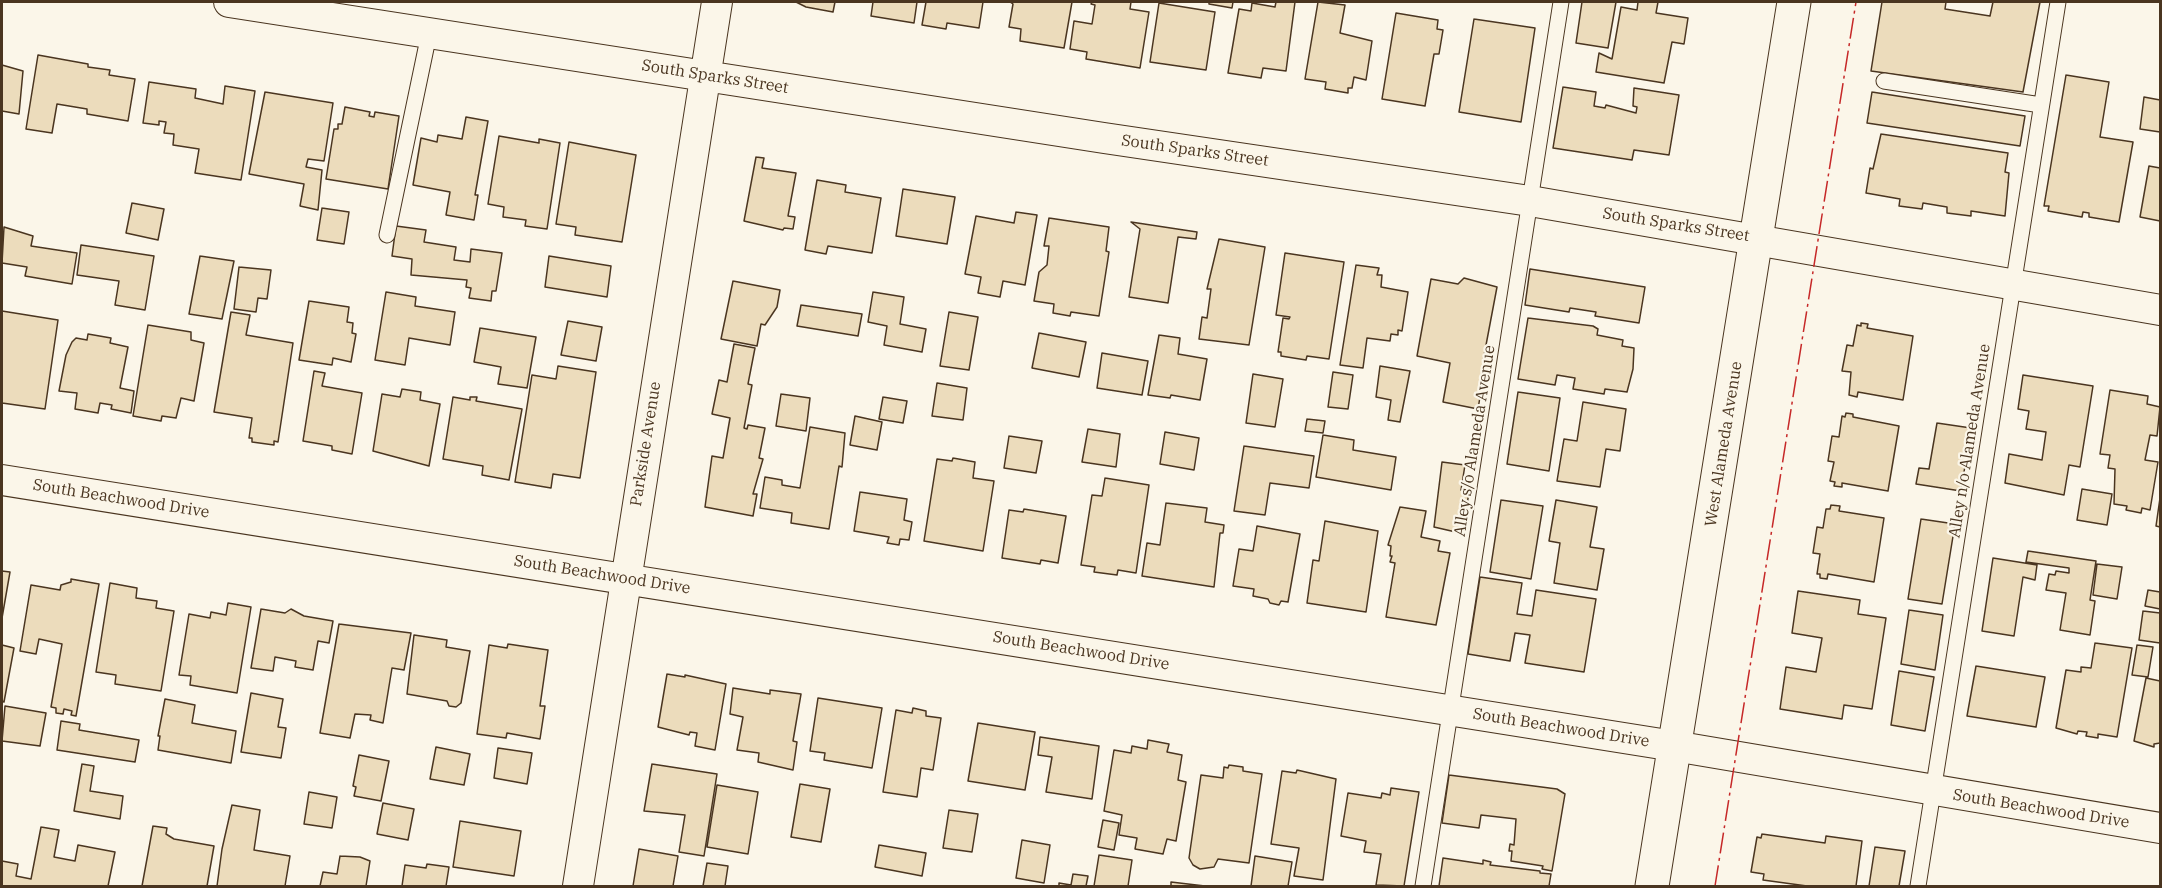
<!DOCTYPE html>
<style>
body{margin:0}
#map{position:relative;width:2162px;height:888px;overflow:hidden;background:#fbf6e9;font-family:"IBM Plex Serif",serif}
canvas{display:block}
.frame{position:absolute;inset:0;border:3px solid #4a3520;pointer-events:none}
</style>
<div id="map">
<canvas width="2162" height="888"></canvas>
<div class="frame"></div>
</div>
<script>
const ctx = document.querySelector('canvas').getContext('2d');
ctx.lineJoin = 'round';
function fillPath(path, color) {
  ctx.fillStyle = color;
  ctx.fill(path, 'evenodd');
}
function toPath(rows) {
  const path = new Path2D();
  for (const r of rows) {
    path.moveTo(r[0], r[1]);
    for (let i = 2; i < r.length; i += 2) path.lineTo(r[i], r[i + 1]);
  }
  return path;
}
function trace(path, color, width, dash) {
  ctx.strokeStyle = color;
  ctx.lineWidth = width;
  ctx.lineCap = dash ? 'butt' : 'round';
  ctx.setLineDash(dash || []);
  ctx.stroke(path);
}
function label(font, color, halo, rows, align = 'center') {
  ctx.font = font + ' "IBM Plex Serif",serif';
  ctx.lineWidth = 4.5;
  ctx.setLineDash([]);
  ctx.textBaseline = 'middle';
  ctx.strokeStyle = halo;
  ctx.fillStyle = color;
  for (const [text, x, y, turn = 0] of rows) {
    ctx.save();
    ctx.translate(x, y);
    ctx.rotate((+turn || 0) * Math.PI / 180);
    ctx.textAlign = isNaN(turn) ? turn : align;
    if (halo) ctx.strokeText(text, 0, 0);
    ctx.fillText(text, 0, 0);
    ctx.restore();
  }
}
const building = toPath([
 [796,2,835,2,833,12,806,7,796,2],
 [873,2,917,2,914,23,871,16,873,2],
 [926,2,983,2,979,28,947,23,946,29,922,25,926,2],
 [1010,2,1072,2,1064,48,1020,41,1021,29,1009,27,1013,4,1010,2],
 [1092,2,1131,2,1130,9,1149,12,1140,68,1086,59,1087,52,1070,49,1074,21,1092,24,1095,5,1091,4,1092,2],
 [1209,2,1233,2,1232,8,1209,4,1209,2],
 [1276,2,1295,2,1286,71,1263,68,1261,78,1228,73,1239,9,1251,11,1252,3,1275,7,1276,2],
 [1318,2,1345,5,1340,33,1372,41,1366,80,1354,77,1352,88,1348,88,1348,93,1325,89,1326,82,1305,79,1318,2],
 [1582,2,1616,2,1608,48,1576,43,1582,2],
 [1638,2,1658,2,1656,13,1688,18,1684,44,1672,42,1664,83,1596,72,1599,53,1612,59,1621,7,1637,10,1638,2],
 [1882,2,1946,2,1945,9,1990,16,1993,2,2040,2,2023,92,1871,71,1882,2],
 [1159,3,1215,12,1206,70,1150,62,1159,3],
 [1396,13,1438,20,1437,29,1443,30,1439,54,1434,54,1425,106,1382,99,1396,13],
 [1474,19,1535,28,1521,122,1459,112,1474,19],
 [38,55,88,64,88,67,110,70,109,75,135,79,128,121,87,114,87,109,57,104,52,133,26,129,38,55],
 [2,65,23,71,19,114,2,111,2,65],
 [2066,75,2109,82,2100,137,2133,142,2119,222,2089,217,2089,213,2083,212,2082,217,2048,211,2049,206,2044,206,2066,75],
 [149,82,196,89,195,98,223,104,225,86,255,91,241,180,195,173,199,149,173,145,174,134,164,133,166,122,159,121,159,125,143,123,149,82],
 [1563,87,1596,92,1594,106,1605,108,1606,105,1636,113,1637,107,1633,106,1634,88,1679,95,1669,155,1634,150,1632,160,1553,148,1563,87],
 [265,92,333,103,324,161,308,159,306,167,322,170,318,210,300,206,304,184,249,174,265,92],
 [1872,92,2025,116,2020,146,1867,123,1872,92],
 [2144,97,2160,100,2160,132,2140,129,2144,97],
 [345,107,370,112,369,116,374,117,375,112,399,116,388,189,326,179,334,129,338,129,338,124,342,124,345,107],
 [466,117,488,121,475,195,478,195,474,220,446,215,450,192,413,185,421,138,437,142,438,135,462,139,466,117],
 [1881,134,2008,153,2005,172,2009,173,2005,216,1971,211,1971,216,1947,213,1947,207,1923,203,1922,209,1899,206,1900,199,1866,193,1870,168,1873,169,1881,134],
 [499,136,539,143,539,139,560,143,547,229,525,226,526,220,503,217,504,207,488,204,499,136],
 [569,142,636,155,622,242,575,235,576,227,556,224,569,142],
 [756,157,764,158,762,168,796,173,788,216,795,217,793,229,784,228,783,230,744,221,756,157],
 [2149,166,2160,168,2160,221,2140,217,2149,166],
 [817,180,846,185,845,192,881,198,872,253,828,246,826,254,805,250,817,180],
 [903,189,955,197,947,244,896,236,903,189],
 [132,203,164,209,158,240,126,233,132,203],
 [322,208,349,212,344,244,317,240,322,208],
 [1016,212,1037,215,1025,285,1003,281,1000,297,978,293,981,277,965,274,976,216,1014,223,1016,212],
 [1049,218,1109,227,1106,251,1109,252,1099,316,1071,312,1070,316,1053,313,1054,304,1034,301,1039,272,1047,265,1049,246,1044,246,1049,218],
 [1131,222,1197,232,1196,239,1178,237,1168,303,1129,297,1140,229,1131,222],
 [396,226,426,230,424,242,456,247,454,260,470,262,471,249,502,253,496,291,492,291,491,301,469,298,471,288,466,287,467,280,411,275,412,259,392,256,396,226],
 [4,227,33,236,31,246,77,253,72,284,25,276,27,267,2,263,4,227],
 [1219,239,1265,247,1249,345,1199,339,1202,317,1207,318,1211,289,1207,289,1219,239],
 [81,245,154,256,145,310,115,305,119,281,77,275,81,245],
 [1285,253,1344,262,1329,359,1307,356,1306,360,1281,356,1281,352,1278,352,1283,318,1289,319,1290,317,1276,315,1285,253],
 [200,256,234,261,222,319,189,314,200,256],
 [549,256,611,266,607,297,545,287,549,256],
 [1356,265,1379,268,1377,275,1382,275,1381,287,1408,292,1402,331,1398,330,1398,335,1391,334,1390,341,1367,338,1363,368,1340,365,1356,265],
 [239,267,271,270,267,299,258,298,256,312,234,309,239,267],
 [1530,269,1645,287,1639,323,1595,316,1596,312,1570,308,1569,312,1525,305,1530,269],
 [1464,278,1497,287,1483,361,1486,361,1478,409,1443,402,1450,363,1417,356,1431,279,1458,284,1464,278],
 [733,281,780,290,777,307,765,325,761,324,757,346,721,339,733,281],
 [386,292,416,297,415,306,455,312,450,345,409,338,405,365,375,360,386,292],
 [873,292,904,297,900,324,926,329,922,352,884,345,887,326,868,322,873,292],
 [309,301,349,307,347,322,353,323,352,333,356,334,351,362,333,358,332,365,299,360,309,301],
 [801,305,862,314,858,336,797,326,801,305],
 [2,311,58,320,45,409,2,403,2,311],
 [231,312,250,315,246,335,293,343,278,442,274,441,274,445,252,442,252,438,249,438,252,418,214,412,231,312],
 [949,312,978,317,969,370,940,366,949,312],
 [1528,318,1593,326,1598,329,1597,335,1623,340,1622,346,1634,348,1633,369,1627,392,1605,389,1604,394,1573,389,1575,378,1557,375,1555,385,1518,379,1528,318],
 [568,321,602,327,596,361,561,355,568,321],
 [1861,323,1868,324,1867,328,1913,336,1903,400,1858,392,1857,397,1849,395,1851,372,1842,371,1847,345,1853,346,1857,325,1861,326,1861,323],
 [148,325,191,332,191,340,204,343,194,401,181,398,176,418,162,416,161,421,133,416,148,325],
 [480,328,536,337,527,388,498,384,501,367,474,362,480,328],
 [1039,333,1086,342,1079,377,1032,368,1039,333],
 [88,334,111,338,110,343,128,347,120,388,134,391,131,413,111,409,112,405,100,403,98,413,75,409,77,393,59,391,66,355,72,342,76,338,87,340,88,334],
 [1159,335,1180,338,1178,354,1207,359,1200,400,1171,395,1170,398,1148,395,1159,335],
 [734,344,755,348,748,384,752,385,744,428,747,429,748,425,765,428,759,458,763,459,753,494,757,494,753,516,705,507,712,456,723,458,730,418,712,414,719,380,727,382,734,344],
 [1102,353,1148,361,1142,395,1097,388,1102,353],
 [558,366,596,372,580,478,553,474,551,488,515,482,532,375,556,379,558,366],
 [1380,366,1410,371,1400,422,1388,420,1391,400,1376,397,1380,366],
 [314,371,325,373,322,386,362,393,352,454,332,450,332,446,303,441,314,371],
 [1333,372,1353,375,1348,409,1328,407,1333,372],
 [1253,374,1283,379,1275,427,1246,423,1253,374],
 [2023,375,2093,386,2080,467,2069,465,2064,495,2005,483,2009,454,2042,460,2046,432,2026,429,2029,411,2018,409,2023,375],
 [937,383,967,388,963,420,932,416,937,383],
 [402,389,421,392,420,400,440,404,429,466,373,451,382,394,400,397,402,389],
 [2110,390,2148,396,2147,404,2160,407,2157,436,2150,435,2145,460,2158,462,2150,510,2142,508,2141,513,2126,510,2127,506,2114,504,2115,469,2108,468,2110,455,2100,454,2110,390],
 [1518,392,1560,398,1549,471,1507,464,1518,392],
 [781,394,810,398,806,431,776,426,781,394],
 [453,397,470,400,470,397,477,397,476,401,522,409,509,480,482,475,483,466,443,459,453,397],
 [883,397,907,401,903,423,879,419,883,397],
 [1583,402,1626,409,1620,451,1606,449,1600,487,1557,481,1564,439,1577,441,1583,402],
 [1846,413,1853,414,1853,417,1899,426,1888,491,1842,483,1842,487,1834,486,1835,482,1830,481,1834,462,1828,461,1832,436,1839,437,1842,416,1845,417,1846,413],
 [855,416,882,422,877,450,850,445,855,416],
 [1307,419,1325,421,1323,433,1305,431,1307,419],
 [1937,423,1971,428,1961,491,1916,484,1919,468,1929,469,1937,423],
 [810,427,845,433,842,467,839,466,829,529,791,523,792,513,760,508,765,477,782,480,782,485,800,488,810,427],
 [1088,429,1120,434,1116,467,1082,462,1088,429],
 [1165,432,1199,438,1194,470,1160,464,1165,432],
 [1323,435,1354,440,1353,450,1396,457,1391,490,1316,477,1323,435],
 [1009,436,1042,441,1036,473,1004,468,1009,436],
 [1244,446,1314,456,1309,488,1270,483,1265,515,1234,511,1244,446],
 [953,458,975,462,973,478,994,481,983,551,924,541,937,459,952,461,953,458],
 [1442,462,1465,465,1461,490,1469,492,1463,530,1460,533,1434,527,1442,462],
 [1105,478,1149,485,1136,573,1118,570,1117,575,1094,572,1095,567,1081,565,1092,495,1102,496,1105,478],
 [2082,489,2112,494,2107,525,2077,520,2082,489],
 [860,492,907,499,904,520,912,522,909,540,900,539,899,545,887,543,889,537,854,531,860,492],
 [2160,498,2160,527,2156,526,2160,498],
 [1501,500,1543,506,1531,579,1490,572,1501,500],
 [1556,500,1597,507,1590,547,1604,549,1597,590,1554,583,1560,543,1549,541,1556,500],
 [1166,503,1207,508,1205,522,1224,525,1223,533,1220,533,1214,587,1142,576,1147,543,1160,545,1166,503],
 [1831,505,1840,506,1839,511,1884,518,1874,582,1828,574,1827,579,1820,578,1820,574,1817,574,1820,554,1813,553,1817,527,1823,528,1826,509,1830,509,1831,505],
 [1400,507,1426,511,1421,537,1440,541,1438,551,1450,553,1436,625,1386,617,1395,563,1390,562,1392,556,1390,556,1391,546,1388,545,1400,507],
 [1024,509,1066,516,1058,563,1041,560,1040,564,1002,558,1009,510,1023,512,1024,509],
 [1921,519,1955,524,1942,604,1908,599,1921,519],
 [1325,521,1378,531,1366,612,1307,603,1313,560,1319,561,1325,521],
 [1257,526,1300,534,1288,602,1281,601,1279,605,1270,603,1268,599,1253,596,1254,589,1233,586,1239,549,1253,551,1257,526],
 [2028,551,2096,561,2090,600,2095,601,2090,635,2060,630,2066,593,2046,590,2049,574,2055,575,2056,571,2069,573,2069,568,2026,562,2028,551],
 [1993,558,2037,565,2035,580,2023,577,2014,636,1982,631,1993,558],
 [2097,564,2122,567,2117,599,2093,595,2097,564],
 [2,571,10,572,2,618,2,571],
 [1480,577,1522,583,1517,614,1532,616,1536,590,1596,599,1584,672,1525,663,1530,635,1515,633,1510,661,1468,654,1480,577],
 [71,579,99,584,76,716,71,715,72,711,64,709,63,714,56,713,56,708,51,707,62,644,39,639,36,654,20,651,31,585,60,590,61,585,71,582,71,579],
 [110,583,137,588,136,598,157,601,156,608,174,611,161,691,115,684,116,675,96,672,110,583],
 [2148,590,2160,592,2160,609,2145,606,2148,590],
 [1798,591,1860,600,1858,614,1886,618,1872,709,1844,705,1842,719,1780,709,1786,667,1816,672,1822,638,1792,633,1798,591],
 [228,603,251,607,237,693,190,685,191,676,179,675,189,614,210,618,211,612,226,615,228,603],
 [261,609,285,613,291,609,304,616,333,621,329,643,318,641,313,670,295,667,296,661,275,657,273,671,251,668,261,609],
 [1909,610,1943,615,1935,670,1901,664,1909,610],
 [2143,611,2160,613,2160,643,2139,640,2143,611],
 [339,624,411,633,404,670,392,668,383,723,370,720,371,715,355,714,350,738,320,733,339,624],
 [414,635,447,640,446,647,470,651,461,703,456,707,449,706,447,701,407,694,414,635],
 [2095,643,2132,648,2117,737,2098,734,2098,738,2086,736,2087,732,2078,731,2077,734,2056,728,2066,670,2081,672,2081,667,2091,668,2095,643],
 [508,644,548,650,540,706,545,706,540,739,507,733,506,738,477,734,489,645,507,648,508,644],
 [2,645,14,648,4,702,2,701,2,645],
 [2137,645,2153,647,2148,677,2132,675,2137,645],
 [1976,666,2045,677,2036,727,1967,716,1976,666],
 [1899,671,1934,677,1925,731,1891,725,1899,671],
 [667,674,685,677,685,675,726,684,715,750,695,746,697,733,690,732,689,735,658,727,667,674],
 [2146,678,2160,681,2160,743,2154,744,2154,747,2134,741,2146,678],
 [733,688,770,694,770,690,801,694,793,741,797,742,793,770,758,762,759,753,737,750,743,717,730,714,733,688],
 [251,693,283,699,278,727,286,728,281,758,241,752,251,693],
 [818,698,882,708,872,768,824,760,825,753,810,751,818,698],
 [165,699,195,705,192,723,236,731,231,763,158,750,160,736,158,736,165,699],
 [5,706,46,713,40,746,2,741,5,706],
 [913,708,926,711,926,716,941,718,933,770,921,768,917,797,883,792,896,710,912,713,913,708],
 [61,721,80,724,79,730,139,740,135,762,57,750,61,721],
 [978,723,1035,732,1025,790,968,781,978,723],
 [1040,737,1099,746,1092,799,1046,792,1052,757,1038,755,1040,737],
 [1148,740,1169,744,1167,752,1182,755,1178,780,1186,782,1176,841,1167,839,1163,854,1135,849,1137,838,1119,835,1122,815,1104,811,1114,750,1131,753,1132,746,1147,749,1148,740],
 [436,747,470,754,464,785,430,779,436,747],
 [498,748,532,753,527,784,494,778,498,748],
 [359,755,389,761,381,801,354,796,356,787,353,786,359,755],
 [82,764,94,766,90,791,123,796,120,819,74,811,82,764],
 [652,764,717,774,704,856,679,852,685,815,644,811,652,764],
 [1229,765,1243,767,1243,771,1262,774,1249,863,1218,859,1214,867,1200,869,1193,865,1189,858,1201,775,1223,778,1224,767,1228,768,1229,765],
 [1297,770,1336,779,1323,880,1294,876,1299,848,1271,844,1282,771,1296,773,1297,770],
 [1449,775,1557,789,1565,794,1552,871,1542,869,1543,866,1511,861,1512,851,1509,851,1510,844,1514,845,1516,819,1481,815,1479,828,1442,823,1449,775],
 [800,784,830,789,821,842,791,837,800,784],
 [717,785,758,792,748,854,707,847,717,785],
 [1391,788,1419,792,1404,886,1376,885,1381,854,1364,852,1366,841,1341,836,1348,793,1381,798,1382,793,1390,795,1391,788],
 [309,792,337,797,332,828,304,824,309,792],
 [383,803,414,809,408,840,377,834,383,803],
 [232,805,260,810,254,850,290,856,285,886,217,886,222,849,232,805],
 [949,810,978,814,972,852,943,848,949,810],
 [1103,820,1119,823,1114,850,1098,847,1103,820],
 [460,821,521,831,514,876,453,867,460,821],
 [153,826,167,828,166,834,174,839,214,846,207,886,142,886,153,826],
 [41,827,59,830,54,857,75,861,78,845,115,852,108,886,2,886,2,861,18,864,16,876,31,879,41,827],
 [1762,834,1825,843,1826,836,1862,841,1856,886,1807,886,1763,880,1764,874,1751,872,1757,837,1761,838,1762,834],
 [1022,840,1050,845,1044,883,1016,878,1022,840],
 [879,845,926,853,922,876,875,867,879,845],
 [1875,847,1905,851,1899,886,1869,886,1875,847],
 [639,849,678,856,673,886,633,886,639,849],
 [1099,855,1132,860,1128,886,1094,886,1099,855],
 [340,856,360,857,370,861,366,886,320,886,323,872,337,874,340,856],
 [1255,856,1292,862,1288,886,1251,886,1255,856],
 [1443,858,1483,864,1483,860,1491,862,1490,865,1540,871,1540,873,1551,874,1549,886,1439,886,1443,858],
 [707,863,728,866,725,886,703,886,707,863],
 [427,864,449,867,446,886,402,886,405,865,426,868,427,864],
 [1073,874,1088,876,1086,886,1059,886,1059,883,1071,885,1073,874],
 [1171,882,1205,886,1171,886,1171,882]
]);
const service = toPath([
 [1884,81,2041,105],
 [387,235,429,34],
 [1423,886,1561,2],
 [1918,886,2058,2]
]);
const minor = toPath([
 [229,2,1104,138,1530,201,2160,310],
 [2,480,1674,746,2160,828],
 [578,886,717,2]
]);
const secondary = toPath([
 [1652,886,1794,2]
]);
const power = toPath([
 [1715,886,1856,2]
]);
const streetNames = [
 ["South Sparks Street",715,77,9],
 ["South Sparks Street",1195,151,8],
 ["South Sparks Street",1676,225,9],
 ["Alley s/o Alameda Avenue",1475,441,-81],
 ["Alley n/o Alameda Avenue",1970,441,-81],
 ["Parkside Avenue",646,444,-81],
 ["West Alameda Avenue",1724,444,-81],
 ["South Beachwood Drive",121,499,9],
 ["South Beachwood Drive",602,575,9],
 ["South Beachwood Drive",1081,651,9],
 ["South Beachwood Drive",1561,728,9],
 ["South Beachwood Drive",2041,809,9]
];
fillPath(building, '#ecdcbc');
trace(building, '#4a3520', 1.5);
trace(service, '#4a3520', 17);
trace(minor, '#4a3520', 32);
trace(secondary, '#4a3520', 35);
trace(service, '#fbf6e9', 15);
trace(minor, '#fbf6e9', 30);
trace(secondary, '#fbf6e9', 33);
trace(power, '#c62828', 1.5, [21, 4.5, 3, 4.5]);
label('16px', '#4a3520', '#fbf6e9', streetNames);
</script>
